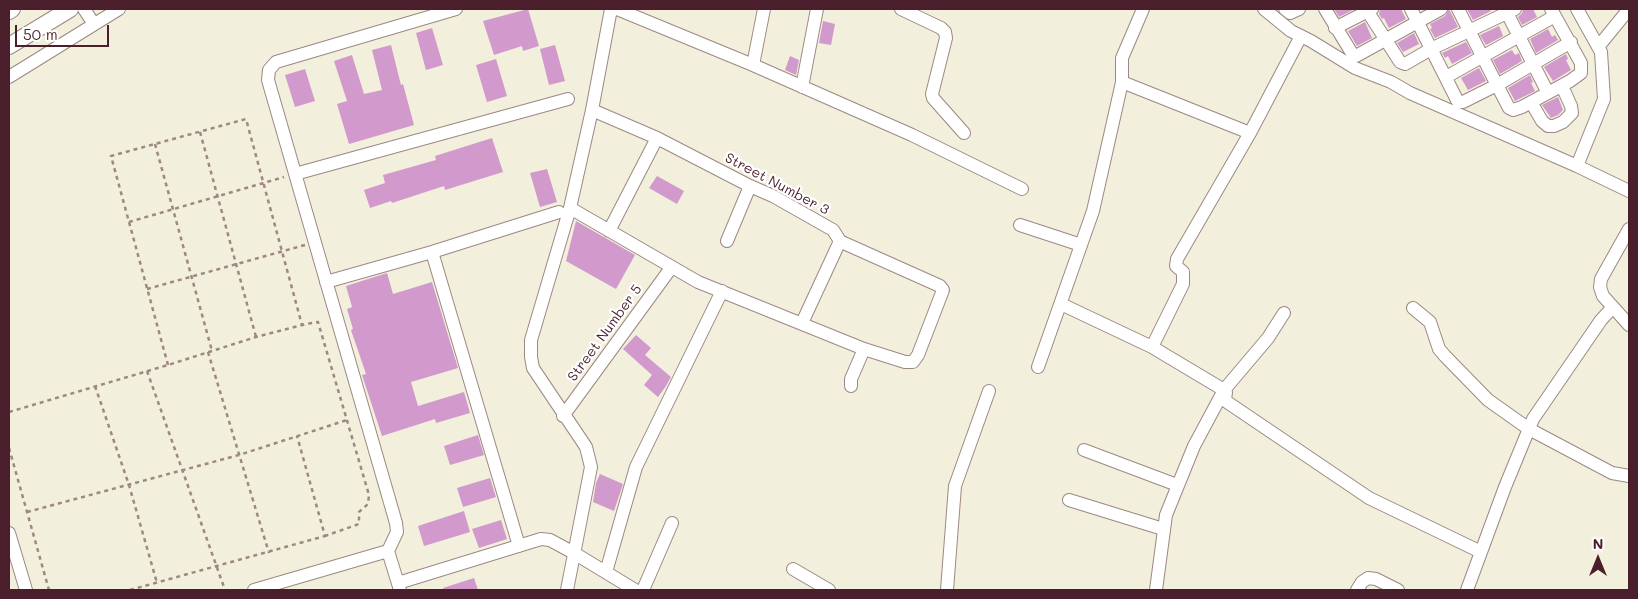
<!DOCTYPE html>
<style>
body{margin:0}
#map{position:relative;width:1638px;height:599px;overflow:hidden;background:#f2efdc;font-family:Mali,sans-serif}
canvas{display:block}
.frame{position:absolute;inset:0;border:10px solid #4a1f2b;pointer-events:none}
.north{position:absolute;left:1573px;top:534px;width:50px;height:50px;-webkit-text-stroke:4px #fff;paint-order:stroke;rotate:0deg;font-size:14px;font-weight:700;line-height:20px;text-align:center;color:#4a1f2b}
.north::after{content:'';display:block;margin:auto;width:18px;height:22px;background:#4a1f2b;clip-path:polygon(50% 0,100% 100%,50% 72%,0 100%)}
.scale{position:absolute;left:15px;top:25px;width:94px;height:22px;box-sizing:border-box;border:2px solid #4a1f2b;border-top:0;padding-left:6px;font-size:15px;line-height:18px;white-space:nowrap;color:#4a1f2b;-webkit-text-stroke:4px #fff;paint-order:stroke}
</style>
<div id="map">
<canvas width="1638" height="599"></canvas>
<div class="frame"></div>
<div class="north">N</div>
<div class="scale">50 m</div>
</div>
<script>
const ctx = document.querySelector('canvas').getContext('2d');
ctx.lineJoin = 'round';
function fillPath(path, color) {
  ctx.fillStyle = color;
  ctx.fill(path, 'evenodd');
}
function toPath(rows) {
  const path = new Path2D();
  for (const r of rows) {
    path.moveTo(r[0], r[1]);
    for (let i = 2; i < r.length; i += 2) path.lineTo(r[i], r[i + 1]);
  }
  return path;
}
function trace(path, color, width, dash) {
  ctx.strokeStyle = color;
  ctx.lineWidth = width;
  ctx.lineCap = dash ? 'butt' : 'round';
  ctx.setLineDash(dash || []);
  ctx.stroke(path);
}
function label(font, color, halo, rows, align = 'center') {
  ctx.font = font + ' Mali,sans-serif';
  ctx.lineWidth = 4.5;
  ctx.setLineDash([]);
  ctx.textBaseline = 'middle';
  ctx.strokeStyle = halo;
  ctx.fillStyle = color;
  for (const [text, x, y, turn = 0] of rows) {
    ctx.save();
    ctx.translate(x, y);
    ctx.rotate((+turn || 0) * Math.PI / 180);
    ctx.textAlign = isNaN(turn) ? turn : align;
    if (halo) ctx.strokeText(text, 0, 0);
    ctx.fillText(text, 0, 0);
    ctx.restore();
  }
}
const building = toPath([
 [528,9,539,46,523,51,522,46,494,55,483,21],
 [1334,9,1355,9,1339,17],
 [1380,9,1401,9,1406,19,1389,28,1384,18,1382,19,1379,14],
 [1449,9,1458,27,1435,38,1430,29,1432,28,1430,24,1445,16],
 [1467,9,1490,9,1491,11,1473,20],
 [1523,9,1533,9,1537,17,1522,25,1518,17,1522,13],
 [823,21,835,24,831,45,819,43],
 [1365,22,1372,38,1357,46,1348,31],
 [1499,26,1503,36,1486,45,1480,35],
 [432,28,443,65,426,70,416,33],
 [1548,29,1552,37,1555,35,1558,40,1536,53,1530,39],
 [1414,33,1419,44,1403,52,1397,43],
 [1466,42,1472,53,1452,64,1448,56,1445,58,1442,53],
 [391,45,401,85,403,84,414,125,349,144,337,104,347,101,334,61,352,55,364,94,382,90,372,50],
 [555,45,565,81,549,85,540,49],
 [1512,50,1515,55,1519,53,1522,61,1500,74,1493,60],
 [1566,54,1568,59,1566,60,1571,70,1553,81,1544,67],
 [790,56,799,60,796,75,785,70],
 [496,59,507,96,487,102,476,65],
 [1479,68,1486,81,1468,90,1461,78],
 [305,69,315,101,295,107,285,75],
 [1530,75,1533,82,1531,83,1535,91,1515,101,1508,88],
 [1558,97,1563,110,1558,115,1551,118,1542,105],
 [492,138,503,172,445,190,444,186,392,203,391,201,370,208,364,190,385,183,383,175,436,160,435,156],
 [547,169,557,202,540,207,530,173],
 [657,176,684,191,677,204,649,188],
 [576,221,635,255,616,289,566,261],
 [387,273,393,294,432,282,458,368,411,382,418,406,464,392,470,413,436,423,435,419,382,436,362,375,366,374,351,330,353,329,347,309,352,307,346,286],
 [636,335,651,348,645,355,671,377,666,386,658,397,644,385,652,375,623,349],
 [478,435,484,455,450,465,444,446],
 [600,474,623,484,614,511,593,502,596,483],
 [490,478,496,497,463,507,457,488],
 [464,511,470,532,424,546,418,526],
 [501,520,507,539,479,548,472,529],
 [474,578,478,590,443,590,443,588]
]);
const path = toPath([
 [200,132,256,337],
 [155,144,212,351],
 [129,222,284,177],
 [147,289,305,245],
 [208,352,269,553],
 [168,365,111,156,246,119,302,325],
 [147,371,225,590],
 [95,386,129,485,157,583],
 [9,412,168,365,256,337,306,324,318,322,369,495,368,504,359,512,359,524,325,536],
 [9,448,49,590],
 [27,512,239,455,347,420],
 [130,590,325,536,297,436]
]);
const minor = toPath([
 [84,9,94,24],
 [617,9,753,65,912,135,1022,189],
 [901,9,941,28,945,32,946,38,932,94,933,98,964,133],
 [1264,9,1291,31,1311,41,1355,68,1391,82,1410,93,1577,166,1629,191],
 [1285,9,1290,13,1299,9],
 [1325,9,1353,55,1356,56,1441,9],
 [1366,9,1400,62,1405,64,1431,49,1515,9],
 [1411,9,1458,102,1463,102,1497,85,1571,42],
 [1458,9,1497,85,1509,108,1513,110,1522,107,1570,81,1581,73,1581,63,1551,9],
 [1505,9,1548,93],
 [1577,9,1601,52,1604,99,1577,166],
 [1335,28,1372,9],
 [1598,47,1629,9],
 [753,65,764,9],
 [9,77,119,9],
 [1446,77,1555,16],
 [1122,82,1250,133],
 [802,87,817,9],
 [1531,102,1542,121,1548,126,1554,126,1563,122,1572,113,1571,106,1562,86],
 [295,174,568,99],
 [570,208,698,282,864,349,905,362,913,362,918,355,943,290,940,286,846,244,840,241,833,230,773,196,750,186,657,138,592,110],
 [1020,225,1081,245],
 [609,231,657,138],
 [727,241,750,186],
 [432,252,519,546],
 [326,282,432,252,559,212],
 [1061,304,1152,347,1224,390,1226,392,1225,400,1227,402,1369,498,1481,552],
 [1613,307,1629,325],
 [1413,308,1430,322,1439,349,1445,356,1488,400,1529,429,1612,473,1629,476],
 [802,323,840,241],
 [1152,347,1183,284,1183,272,1176,266,1177,259,1250,133,1301,36],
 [1038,367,1093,211,1122,82,1122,58,1143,9],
 [851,386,851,379,864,349],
 [563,416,671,268],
 [1084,450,1177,485],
 [1069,500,1163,529],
 [9,533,26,590],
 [793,569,829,590],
 [606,572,636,467,722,291],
 [398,583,541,539,550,540,574,553,635,590],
 [254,590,388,551],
 [400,590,388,551,397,532,396,523,268,80,269,70,276,62,456,9],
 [567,590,591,467,586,447,533,368,531,357,531,340,570,208,592,110,611,9],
 [643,590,672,523],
 [947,590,955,486,989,391],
 [1156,590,1166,515,1194,446,1224,390,1268,338,1284,313],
 [1357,590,1362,582,1368,578,1376,579,1398,590],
 [1467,590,1505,487,1533,419,1601,320,1613,307,1603,296,1600,287,1601,279,1629,229]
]);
const major = toPath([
 [9,11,12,9],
 [9,46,70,9]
]);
const streetNames = [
 ["Street Number 3",777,184,28],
 ["Street Number 5",605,333,-54]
];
fillPath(building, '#d199cc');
trace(minor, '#9e8784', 14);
trace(major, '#9e8784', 18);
trace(path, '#9e8784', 2.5, [4, 4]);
trace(minor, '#fff', 12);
trace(major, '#fff', 16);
label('14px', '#4a1f2b', '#fff', streetNames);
</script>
